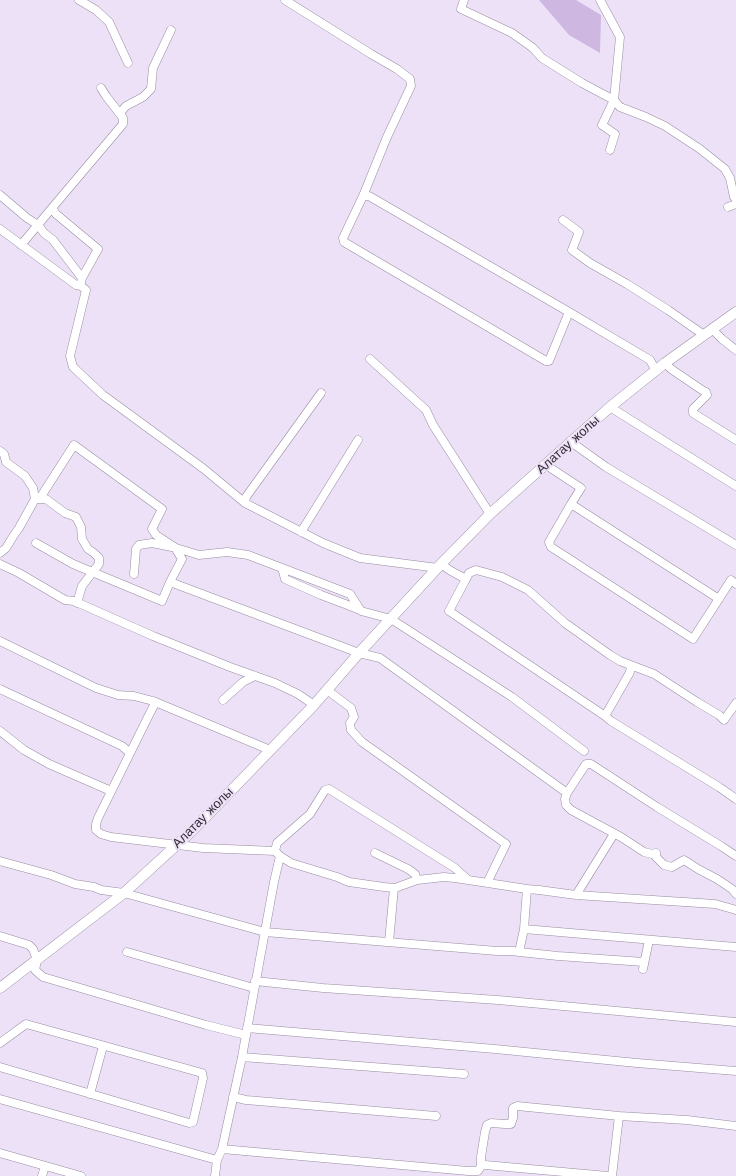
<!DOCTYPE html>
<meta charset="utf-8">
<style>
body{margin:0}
canvas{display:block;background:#ede1f7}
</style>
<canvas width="736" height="1176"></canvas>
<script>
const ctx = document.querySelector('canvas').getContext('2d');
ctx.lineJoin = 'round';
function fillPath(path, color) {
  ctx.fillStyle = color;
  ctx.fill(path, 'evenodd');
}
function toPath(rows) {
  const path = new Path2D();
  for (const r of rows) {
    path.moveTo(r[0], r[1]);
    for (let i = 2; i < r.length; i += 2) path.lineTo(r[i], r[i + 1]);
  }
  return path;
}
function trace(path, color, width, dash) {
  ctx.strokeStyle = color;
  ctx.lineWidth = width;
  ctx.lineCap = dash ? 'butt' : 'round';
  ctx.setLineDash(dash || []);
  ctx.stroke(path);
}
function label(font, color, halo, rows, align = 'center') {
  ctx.font = font + ' "Work Sans",sans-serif';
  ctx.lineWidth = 4;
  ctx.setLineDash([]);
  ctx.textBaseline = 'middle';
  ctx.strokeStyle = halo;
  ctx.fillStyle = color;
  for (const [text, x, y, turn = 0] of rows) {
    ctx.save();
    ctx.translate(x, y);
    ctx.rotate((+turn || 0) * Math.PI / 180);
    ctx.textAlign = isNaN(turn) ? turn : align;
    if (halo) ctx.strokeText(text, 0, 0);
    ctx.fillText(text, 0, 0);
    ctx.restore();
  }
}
const green = toPath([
 [539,0,576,0,601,15,600,53,569,35]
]);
const minor = toPath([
 [79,0,96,10,109,22,128,63],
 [285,0,371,54,397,69,410,79,411,86,387,137,363,196],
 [464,0,461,9,512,33,533,48,542,58,582,83,614,100,602,125,615,134,610,150],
 [600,0,620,37,614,100,620,107,646,117,665,126,700,149,725,169,730,178,734,197,736,199],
 [120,113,126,106,143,97,151,89,153,68,171,30],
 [0,195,27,218,38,225,44,233,53,240,82,278,81,283],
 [728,207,736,204],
 [563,220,579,232,572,250,590,263,627,284,668,310,704,335],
 [0,229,76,285,81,286,86,290,70,356,73,367,103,395,204,469,245,503],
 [21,245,52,208],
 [82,278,98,249,56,214,52,208,123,124,123,118,106,96,101,88],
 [569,312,549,361,546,361,344,242,343,238,363,196,369,196,569,312,650,360,656,371],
 [712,329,722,339,736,350],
 [370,359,426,410,433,425,490,514],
 [665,363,671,369,702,390,706,392,707,395,693,409,693,413,736,440],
 [321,393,246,497,245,503,323,543,360,558,438,568],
 [610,407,736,486],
 [571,442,606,467,736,545],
 [0,451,4,454,6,462,25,476,33,488,35,499,19,528,14,535,6,548,0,553],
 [546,465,581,488,571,504,719,599],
 [40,498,74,445,162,509,152,529,156,535,176,548],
 [37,499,46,499,65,513,76,517,81,527,82,539,88,549,94,553,99,558,99,564,82,586,77,603],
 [571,504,549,542,551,547,693,639,731,580,736,584],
 [301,532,358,440],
 [36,543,73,564,162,601,170,582],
 [0,564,19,573,65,600,74,601,153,636,230,667,275,683,298,694,314,705],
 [441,564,451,571,466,579,469,573,476,570,502,577,528,590,565,623,610,655,620,661,654,674,697,702,719,715,724,720,736,703],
 [282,568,285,579,321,595,345,604,360,610],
 [134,574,136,549,139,545,152,543,172,547],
 [466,579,449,611,605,716,611,721,719,787,736,799],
 [0,641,96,688,118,695,134,696,153,701,154,705,143,727,98,818,96,824,96,830,101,834,111,837,203,848,275,851,280,856,274,882,242,1057,222,1149,217,1160,215,1176],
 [0,689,122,746,130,753],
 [327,690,351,708,354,717,350,723,351,730,362,742,506,844,487,883],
 [223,700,243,682,255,676],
 [153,701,270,750],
 [605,716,629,674,632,666],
 [0,731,24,750,49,764,111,791],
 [567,793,380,658,359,653,170,582,182,559,177,551,176,548,199,555,227,552,248,555,350,594,361,611,391,619,512,697,584,751],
 [275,851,277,843,310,814,325,790,329,789,455,868,467,879],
 [375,853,408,869,415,874,417,880],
 [280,856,291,863,337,877,349,882,384,887,395,888,417,880,444,877,455,878,527,889,539,890,576,895,715,904,736,910],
 [736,856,721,846,657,807,591,764,586,764,567,793,565,799,566,805,571,810,621,837,644,852,652,854,656,853,656,857,664,865,672,867,684,860,698,869,717,879,732,889,736,894],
 [0,861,51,875,75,884,94,887,101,890,124,893,265,932,497,951,513,951,519,952,524,929,527,889],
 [576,895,614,834],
 [524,929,736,947],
 [0,936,29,945,33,949,37,960,35,970,43,977,206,1025,246,1035],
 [389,942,394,888],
 [127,952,254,988],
 [519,952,558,956,644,962],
 [643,969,649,940],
 [255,981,323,988,498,1000,736,1022],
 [247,1028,495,1049,637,1063,736,1071],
 [0,1043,26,1024,202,1073,203,1078,193,1122,189,1123,0,1067],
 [242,1057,464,1074],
 [90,1094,103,1046],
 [233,1097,246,1100,436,1116],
 [0,1099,217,1160],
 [222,1149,468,1171,478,1171,481,1166,485,1165,608,1176],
 [0,1153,81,1176],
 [481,1166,481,1157,485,1132,487,1125,491,1123,505,1124,511,1124,513,1118,513,1108,517,1106,619,1116,687,1120,736,1126],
 [42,1176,45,1166],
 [612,1176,619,1116]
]);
const major = toPath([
 [0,988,124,893,193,830,314,705,359,653,441,564,490,514,610,407,665,363,736,312]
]);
const streetNames = [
 ["Алатау жолы",568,445,-42],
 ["Алатау жолы",203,818,-45]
];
fillPath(green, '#ceb7e0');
trace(minor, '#978ca0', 9);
trace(major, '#978ca0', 11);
trace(minor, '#fff', 8);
trace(major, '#fff', 10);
label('13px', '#312c34', '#ede1f7', streetNames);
</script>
